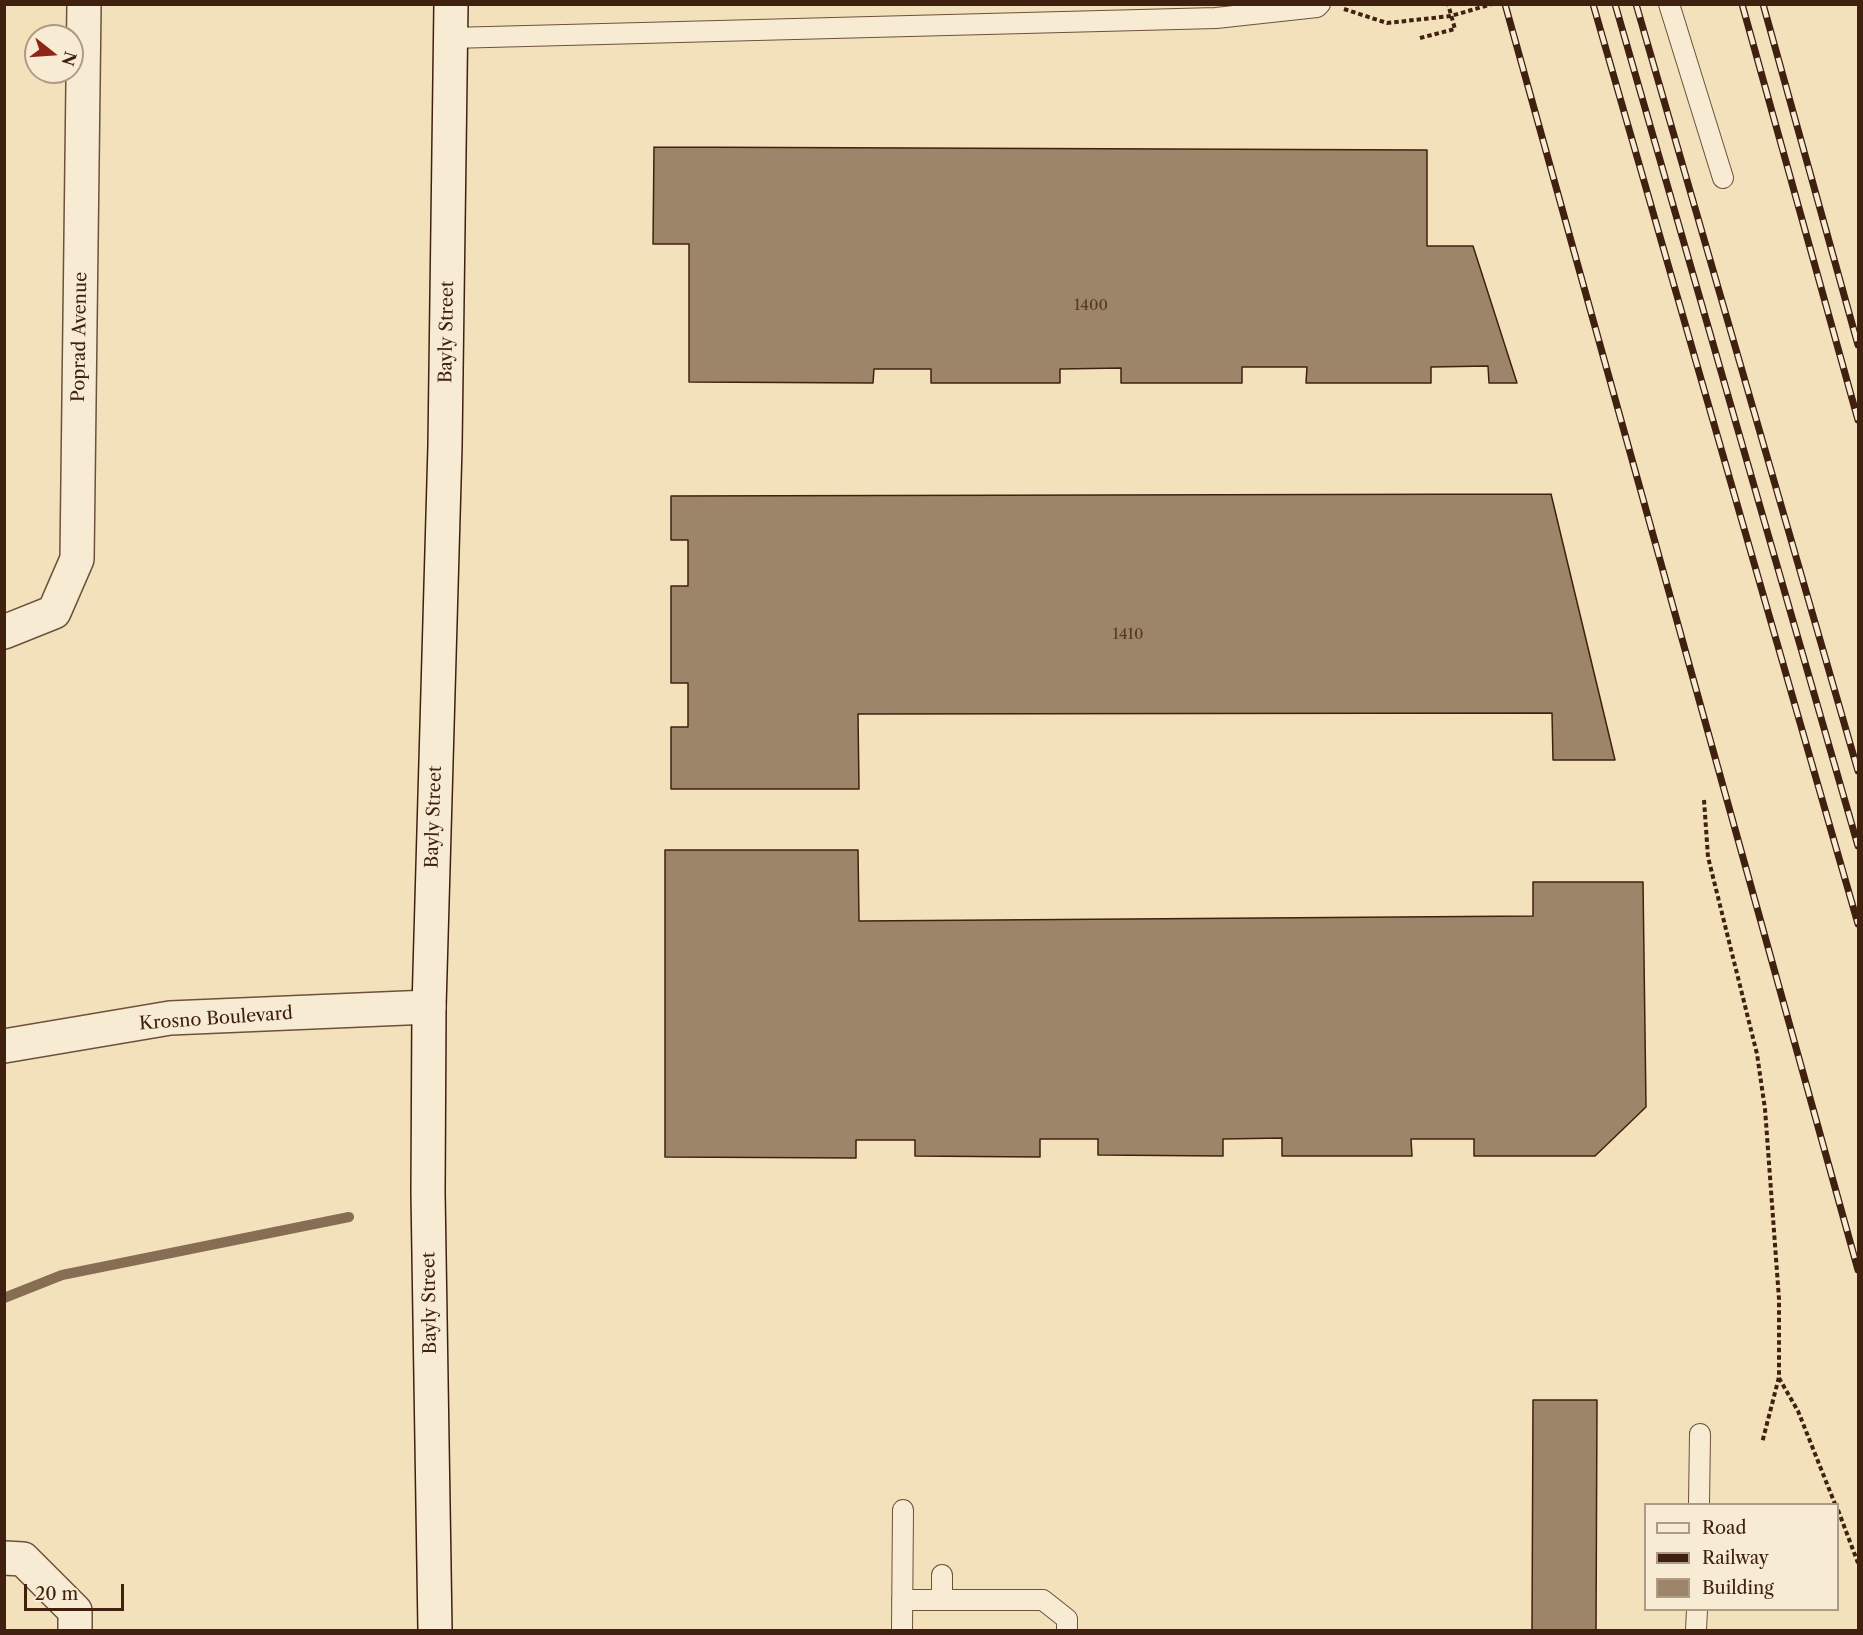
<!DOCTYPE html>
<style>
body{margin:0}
#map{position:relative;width:1863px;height:1635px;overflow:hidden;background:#f3e1bc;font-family:"Libre Caslon Text",serif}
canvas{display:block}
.frame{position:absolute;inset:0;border:6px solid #402110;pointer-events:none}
.legend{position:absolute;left:1644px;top:1503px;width:195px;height:108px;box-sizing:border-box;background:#f7ecd3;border:2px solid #ae9b85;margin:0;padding:8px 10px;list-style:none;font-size:18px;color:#402110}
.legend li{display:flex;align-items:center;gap:12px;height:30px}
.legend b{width:30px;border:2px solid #ae9b85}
.north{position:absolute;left:24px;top:24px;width:60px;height:60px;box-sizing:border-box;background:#f7ecd3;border:2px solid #ae9b85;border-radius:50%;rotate:107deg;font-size:16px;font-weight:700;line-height:24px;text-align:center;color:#402110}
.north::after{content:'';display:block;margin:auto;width:21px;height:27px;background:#8f2418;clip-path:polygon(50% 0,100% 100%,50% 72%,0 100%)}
.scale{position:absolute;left:24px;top:1584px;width:100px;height:27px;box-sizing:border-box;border:3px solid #402110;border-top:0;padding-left:8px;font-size:18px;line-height:21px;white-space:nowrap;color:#402110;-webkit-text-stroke:4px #f7ecd3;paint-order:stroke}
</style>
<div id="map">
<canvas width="1863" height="1635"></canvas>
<div class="frame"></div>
<ul class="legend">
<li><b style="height:8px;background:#f7ecd3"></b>Road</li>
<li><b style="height:8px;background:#402110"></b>Railway</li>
<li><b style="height:16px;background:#9d8569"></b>Building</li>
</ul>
<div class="north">N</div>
<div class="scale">20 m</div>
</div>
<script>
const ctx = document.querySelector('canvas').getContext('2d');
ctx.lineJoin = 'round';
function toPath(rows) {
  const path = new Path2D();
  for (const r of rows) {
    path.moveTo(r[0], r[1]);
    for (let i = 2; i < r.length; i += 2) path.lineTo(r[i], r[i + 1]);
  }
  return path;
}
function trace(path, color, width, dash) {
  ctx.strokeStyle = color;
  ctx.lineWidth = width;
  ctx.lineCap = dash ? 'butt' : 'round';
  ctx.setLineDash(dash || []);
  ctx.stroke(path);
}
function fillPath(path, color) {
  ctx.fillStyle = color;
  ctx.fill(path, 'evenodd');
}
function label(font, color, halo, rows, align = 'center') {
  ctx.font = font + ' "Libre Caslon Text",serif';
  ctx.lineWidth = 4.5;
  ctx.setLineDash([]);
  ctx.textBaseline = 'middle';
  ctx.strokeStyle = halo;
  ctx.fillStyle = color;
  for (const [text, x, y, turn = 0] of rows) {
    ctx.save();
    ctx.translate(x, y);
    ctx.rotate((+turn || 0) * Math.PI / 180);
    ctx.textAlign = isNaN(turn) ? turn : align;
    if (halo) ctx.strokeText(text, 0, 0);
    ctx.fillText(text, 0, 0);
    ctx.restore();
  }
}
const stream = toPath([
 [4,1298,62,1275,349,1217]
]);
const building = toPath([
 [654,147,1427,150,1427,246,1473,246,1517,383,1489,383,1488,366,1431,367,1431,383,1306,383,1307,367,1242,367,1242,383,1121,383,1121,368,1060,369,1060,383,931,383,931,369,874,369,873,383,689,382,689,244,653,244,654,147],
 [1551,494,1615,760,1553,760,1552,713,858,714,859,789,671,789,671,727,688,727,688,683,671,683,671,586,688,586,688,540,671,540,671,496,1551,494],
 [665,850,858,850,859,921,1533,916,1533,882,1643,882,1646,1107,1595,1156,1474,1156,1474,1139,1411,1139,1412,1156,1282,1156,1282,1138,1223,1139,1223,1156,1098,1155,1098,1139,1040,1139,1040,1157,915,1156,915,1140,856,1140,856,1158,665,1157,665,850],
 [1533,1400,1597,1400,1596,1630,1532,1630,1533,1400]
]);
const path = toPath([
 [1344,9,1387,23,1451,16,1492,4],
 [1420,38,1455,29,1448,4],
 [1704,800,1708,857,1757,1054,1765,1109,1779,1299,1779,1377,1762,1443],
 [1779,1378,1798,1411,1835,1504],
 [1838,1510,1858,1563]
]);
const lane = toPath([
 [1669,4,1723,178],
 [450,38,1216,18,1317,7,1320,4],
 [1699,1504,1700,1434],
 [942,1575,942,1600],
 [902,1600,1043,1600,1067,1619,1067,1630],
 [902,1630,903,1510],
 [1696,1630,1697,1610]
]);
const street = toPath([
 [4,632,54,612,77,559,84,4],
 [4,1046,170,1018,429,1007],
 [4,1558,23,1559,75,1611,75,1630]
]);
const secondary = toPath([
 [435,1630,428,1192,429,1007,445,446,451,4]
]);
const rail = toPath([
 [1505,4,1858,1270],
 [1593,4,1858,924],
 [1615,4,1858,846],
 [1636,4,1858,771],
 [1742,4,1858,420],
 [1763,4,1858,345]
]);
const numberNames = [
 ["1400",1091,306],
 ["1410",1128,635]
];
const streetNames = [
 ["Bayly Street",447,332,-89],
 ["Poprad Avenue",80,337,-89],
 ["Bayly Street",434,817,-88],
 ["Krosno Boulevard",216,1019,-4],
 ["Bayly Street",430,1303,-91]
];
trace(stream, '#876d54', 10);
fillPath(building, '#9d8569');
trace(building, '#402110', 1.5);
trace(lane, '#6d513b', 22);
trace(street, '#6d513b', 36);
trace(secondary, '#402110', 36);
trace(path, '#402110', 4, [4.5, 3]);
trace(lane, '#f7ecd3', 20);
trace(street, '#f7ecd3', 33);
trace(secondary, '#f7ecd3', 33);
trace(rail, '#402110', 7);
trace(rail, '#f7ecd3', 4.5, [14]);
label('15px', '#573a26', null, numberNames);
label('18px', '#402110', '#f7ecd3', streetNames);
</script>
